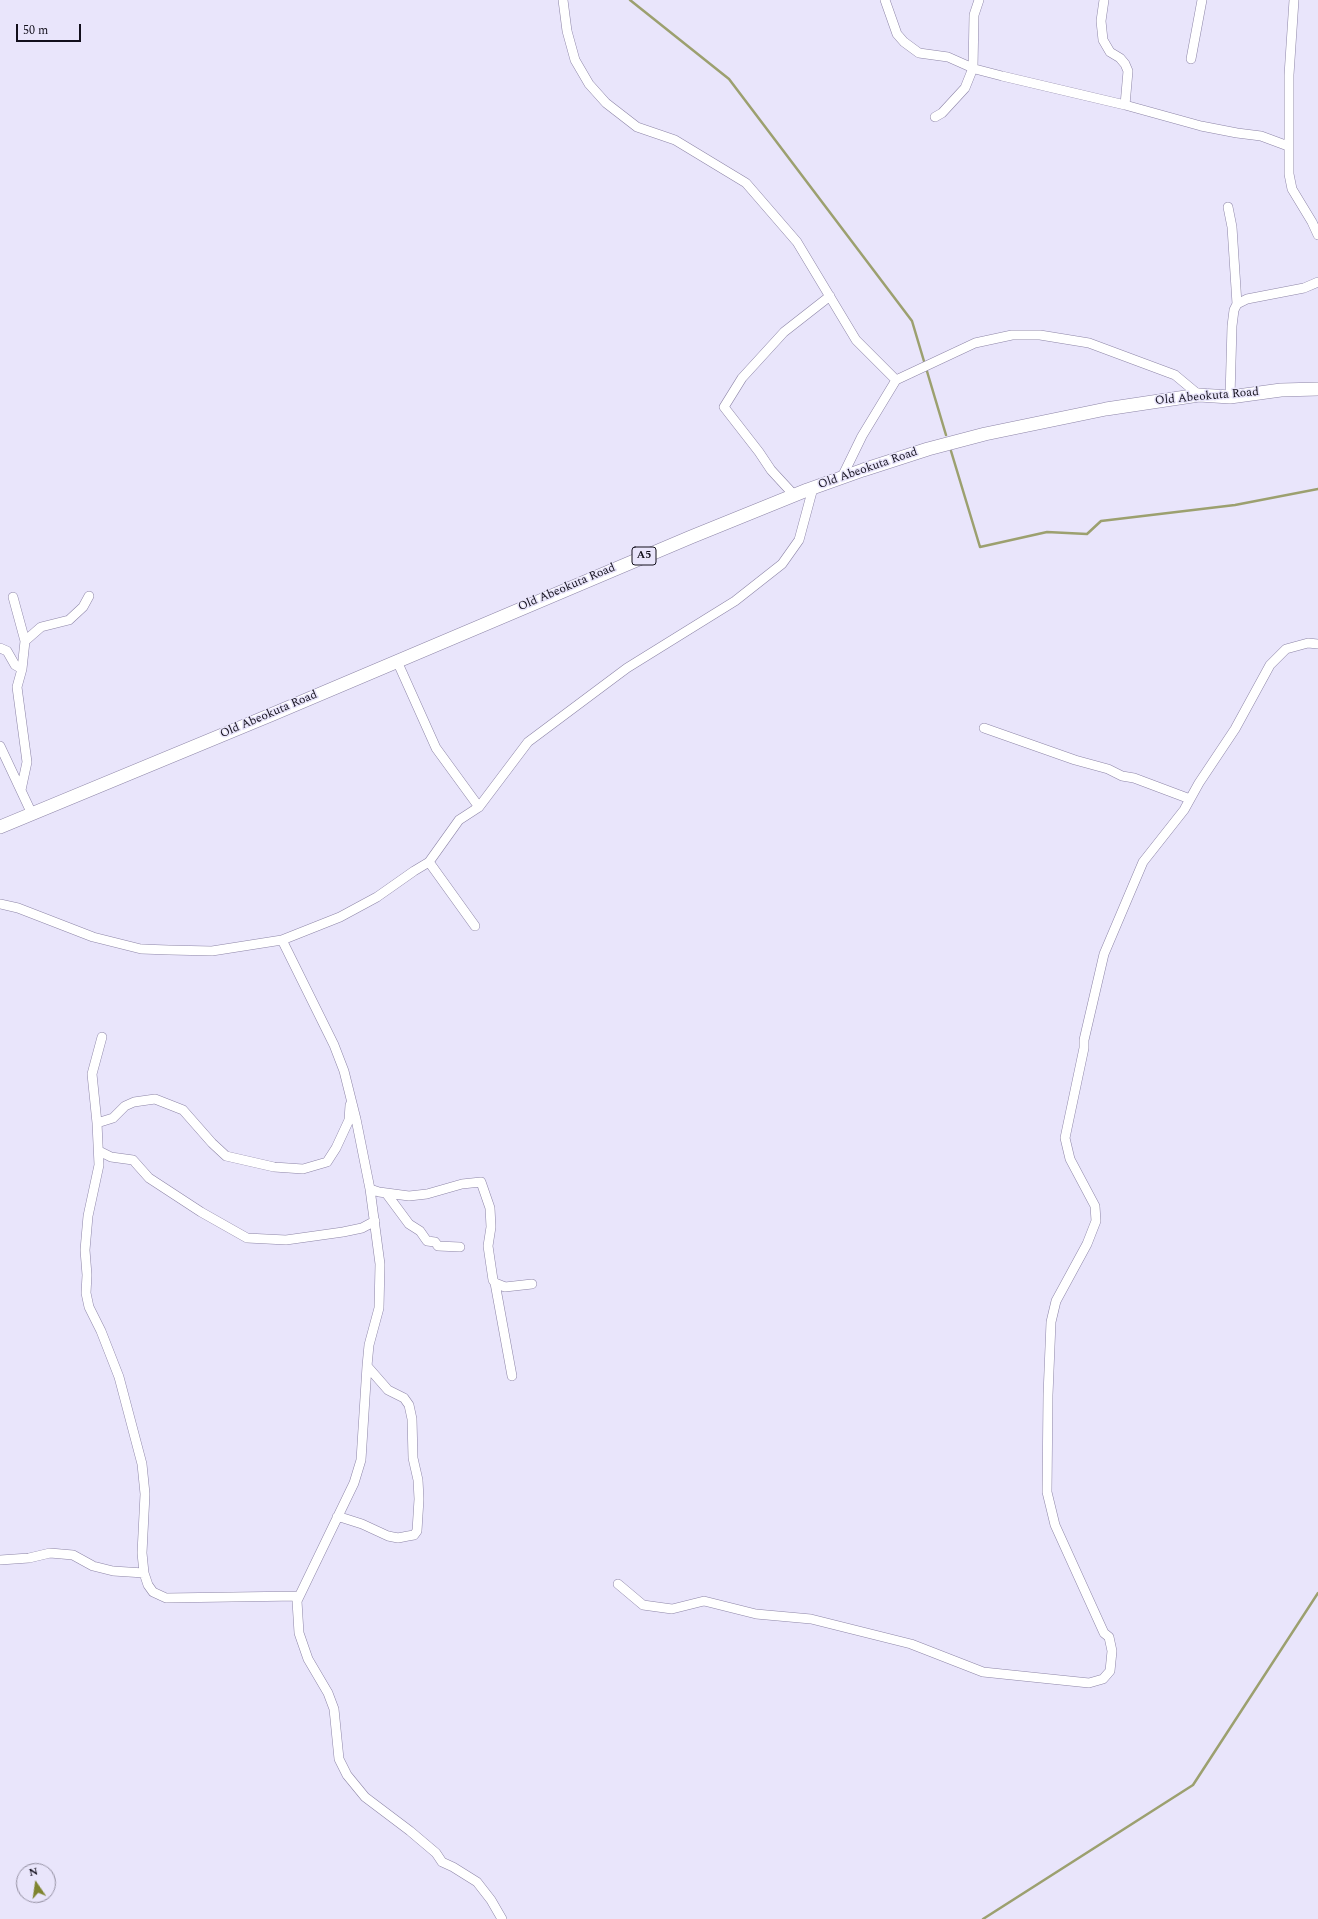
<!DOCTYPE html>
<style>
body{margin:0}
#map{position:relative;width:1318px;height:1919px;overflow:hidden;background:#e9e5fb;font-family:Spectral,serif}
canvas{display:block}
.north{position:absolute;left:16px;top:1863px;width:40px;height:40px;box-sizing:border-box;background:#e9e5fb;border:1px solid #938fa1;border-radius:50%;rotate:347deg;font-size:11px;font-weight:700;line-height:16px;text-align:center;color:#120f1b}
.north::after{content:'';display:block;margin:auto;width:14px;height:18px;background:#7f842f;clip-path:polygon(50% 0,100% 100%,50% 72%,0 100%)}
.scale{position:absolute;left:16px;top:24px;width:65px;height:18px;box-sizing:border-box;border:2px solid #120f1b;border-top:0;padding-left:5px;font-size:12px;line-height:14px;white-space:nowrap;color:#120f1b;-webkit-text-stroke:3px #e9e5fb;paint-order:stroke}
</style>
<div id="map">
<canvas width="1318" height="1919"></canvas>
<div class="north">N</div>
<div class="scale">50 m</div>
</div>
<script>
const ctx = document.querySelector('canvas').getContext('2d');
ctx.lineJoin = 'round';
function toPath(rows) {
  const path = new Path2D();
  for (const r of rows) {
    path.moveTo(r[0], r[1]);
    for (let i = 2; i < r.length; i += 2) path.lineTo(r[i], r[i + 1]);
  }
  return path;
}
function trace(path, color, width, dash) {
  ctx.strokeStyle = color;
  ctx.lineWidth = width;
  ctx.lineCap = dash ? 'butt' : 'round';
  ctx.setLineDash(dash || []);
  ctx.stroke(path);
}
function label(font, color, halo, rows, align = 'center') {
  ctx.font = font + ' Spectral,serif';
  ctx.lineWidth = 3;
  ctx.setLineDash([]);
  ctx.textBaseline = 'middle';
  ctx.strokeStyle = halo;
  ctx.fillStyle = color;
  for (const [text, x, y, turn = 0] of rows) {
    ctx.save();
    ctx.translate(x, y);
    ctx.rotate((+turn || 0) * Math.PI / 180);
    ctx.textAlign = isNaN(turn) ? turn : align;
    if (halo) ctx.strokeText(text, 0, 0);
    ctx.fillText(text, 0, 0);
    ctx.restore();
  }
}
const stream = toPath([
 [630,0,729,79,912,321,946,435],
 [951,451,980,547,1047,532,1087,534,1101,521,1235,505,1318,489],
 [983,1919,1193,1785,1318,1593]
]);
const minor = toPath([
 [563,0,567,31,575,60,589,84,606,103,637,127,675,140,746,183,797,242,856,340,896,380],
 [885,0,897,34,904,42,919,53,948,57,975,69,1002,76,1125,105,1201,126,1237,133,1261,136,1288,146],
 [1104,0,1101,21,1103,40,1110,52,1120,58,1125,64,1128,71,1125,105],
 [1294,0,1289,75,1289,174,1292,189,1312,222,1318,235],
 [1191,59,1202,0],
 [935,117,942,113,965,88,973,68,974,15,979,0],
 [1228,207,1232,227,1237,304],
 [1230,397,1232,326,1234,310,1237,304,1247,299,1304,288,1318,282],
 [842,477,862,436,896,380,975,343,1012,335,1040,335,1089,343,1175,375,1199,395],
 [794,495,771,470,759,452,724,407,742,378,784,332,830,296],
 [13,597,25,641,22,669,17,687,27,762,21,790],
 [25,641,41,627,69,620,83,607,89,596],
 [0,648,7,651,15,665,22,669],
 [397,661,436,748,479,807],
 [984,728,1075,760,1108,769,1122,776,1134,778,1190,799],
 [0,746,32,814],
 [429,862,475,926],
 [0,904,18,908,93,937,141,949,169,950,212,951,282,940,340,917,377,897,414,871,429,862,459,820,479,807,528,742,627,668,735,601,782,564,799,540,813,488],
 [282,940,334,1045,344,1071,356,1119,370,1189,380,1264,379,1308,369,1345,367,1366,361,1460,354,1483,297,1601,299,1633,308,1659,328,1693,334,1709,339,1759,347,1775,365,1797,410,1831,436,1853,442,1862,453,1867,477,1882,491,1900,502,1919],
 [102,1037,92,1074,97,1123,99,1165,88,1216,85,1250,87,1275,86,1293,89,1307,101,1331,119,1377,142,1464,145,1494,142,1553,144,1573],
 [97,1123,113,1118,125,1106,134,1102,155,1099,183,1110,212,1143,226,1156,274,1167,303,1169,327,1162,336,1148,349,1120,350,1105],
 [99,1151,111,1157,133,1160,149,1178,201,1212,247,1238,286,1240,343,1232,362,1228,375,1221],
 [370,1189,379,1192,409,1196,427,1194,462,1184,481,1182,490,1208,491,1227,488,1246,493,1280,495,1283,505,1287,532,1284],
 [386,1193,409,1224,420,1231,427,1241,435,1242,438,1246,460,1247],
 [495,1283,512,1376],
 [337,1517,340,1517,362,1524,388,1536,398,1538,408,1536,414,1535,417,1531,419,1499,418,1480,413,1458,412,1419,409,1405,404,1398,388,1390,367,1366],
 [0,1560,29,1558,50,1553,73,1555,93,1566,113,1571,144,1573,148,1585,153,1592,166,1598,299,1596],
 [618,1584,643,1605,672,1609,704,1601,756,1614,811,1619,911,1644,983,1672,1089,1683,1103,1679,1110,1671,1112,1651,1109,1637,1104,1633,1055,1525,1047,1492,1048,1395,1051,1322,1056,1301,1087,1244,1096,1221,1095,1206,1070,1159,1065,1138,1084,1048,1084,1040,1104,954,1143,862,1184,810,1199,783,1235,729,1270,665,1286,649,1308,643,1318,644]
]);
const highway = toPath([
 [0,827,273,714,691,537,807,490,863,470,928,449,985,434,1106,409,1199,395,1230,397,1281,390,1318,389]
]);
const shields = [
 [644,556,24]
];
const shieldNames = [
 ["A5",644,556]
];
const streetNames = [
 ["Old Abeokuta Road",1207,397,-5],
 ["Old Abeokuta Road",868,469,-19],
 ["Old Abeokuta Road",567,588,-23],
 ["Old Abeokuta Road",269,715,-23]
];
trace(stream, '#9ca06f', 2.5);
trace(minor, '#8d85a7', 10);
trace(highway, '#8d85a7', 14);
trace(minor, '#fff', 9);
trace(highway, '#fff', 13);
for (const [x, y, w] of shields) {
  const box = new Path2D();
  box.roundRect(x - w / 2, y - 9, w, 18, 3);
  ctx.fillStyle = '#e9e5fb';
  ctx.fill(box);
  trace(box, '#120f1b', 1);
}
label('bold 11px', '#120f1b', null, shieldNames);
label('12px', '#120f1b', '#e9e5fb', streetNames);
</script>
